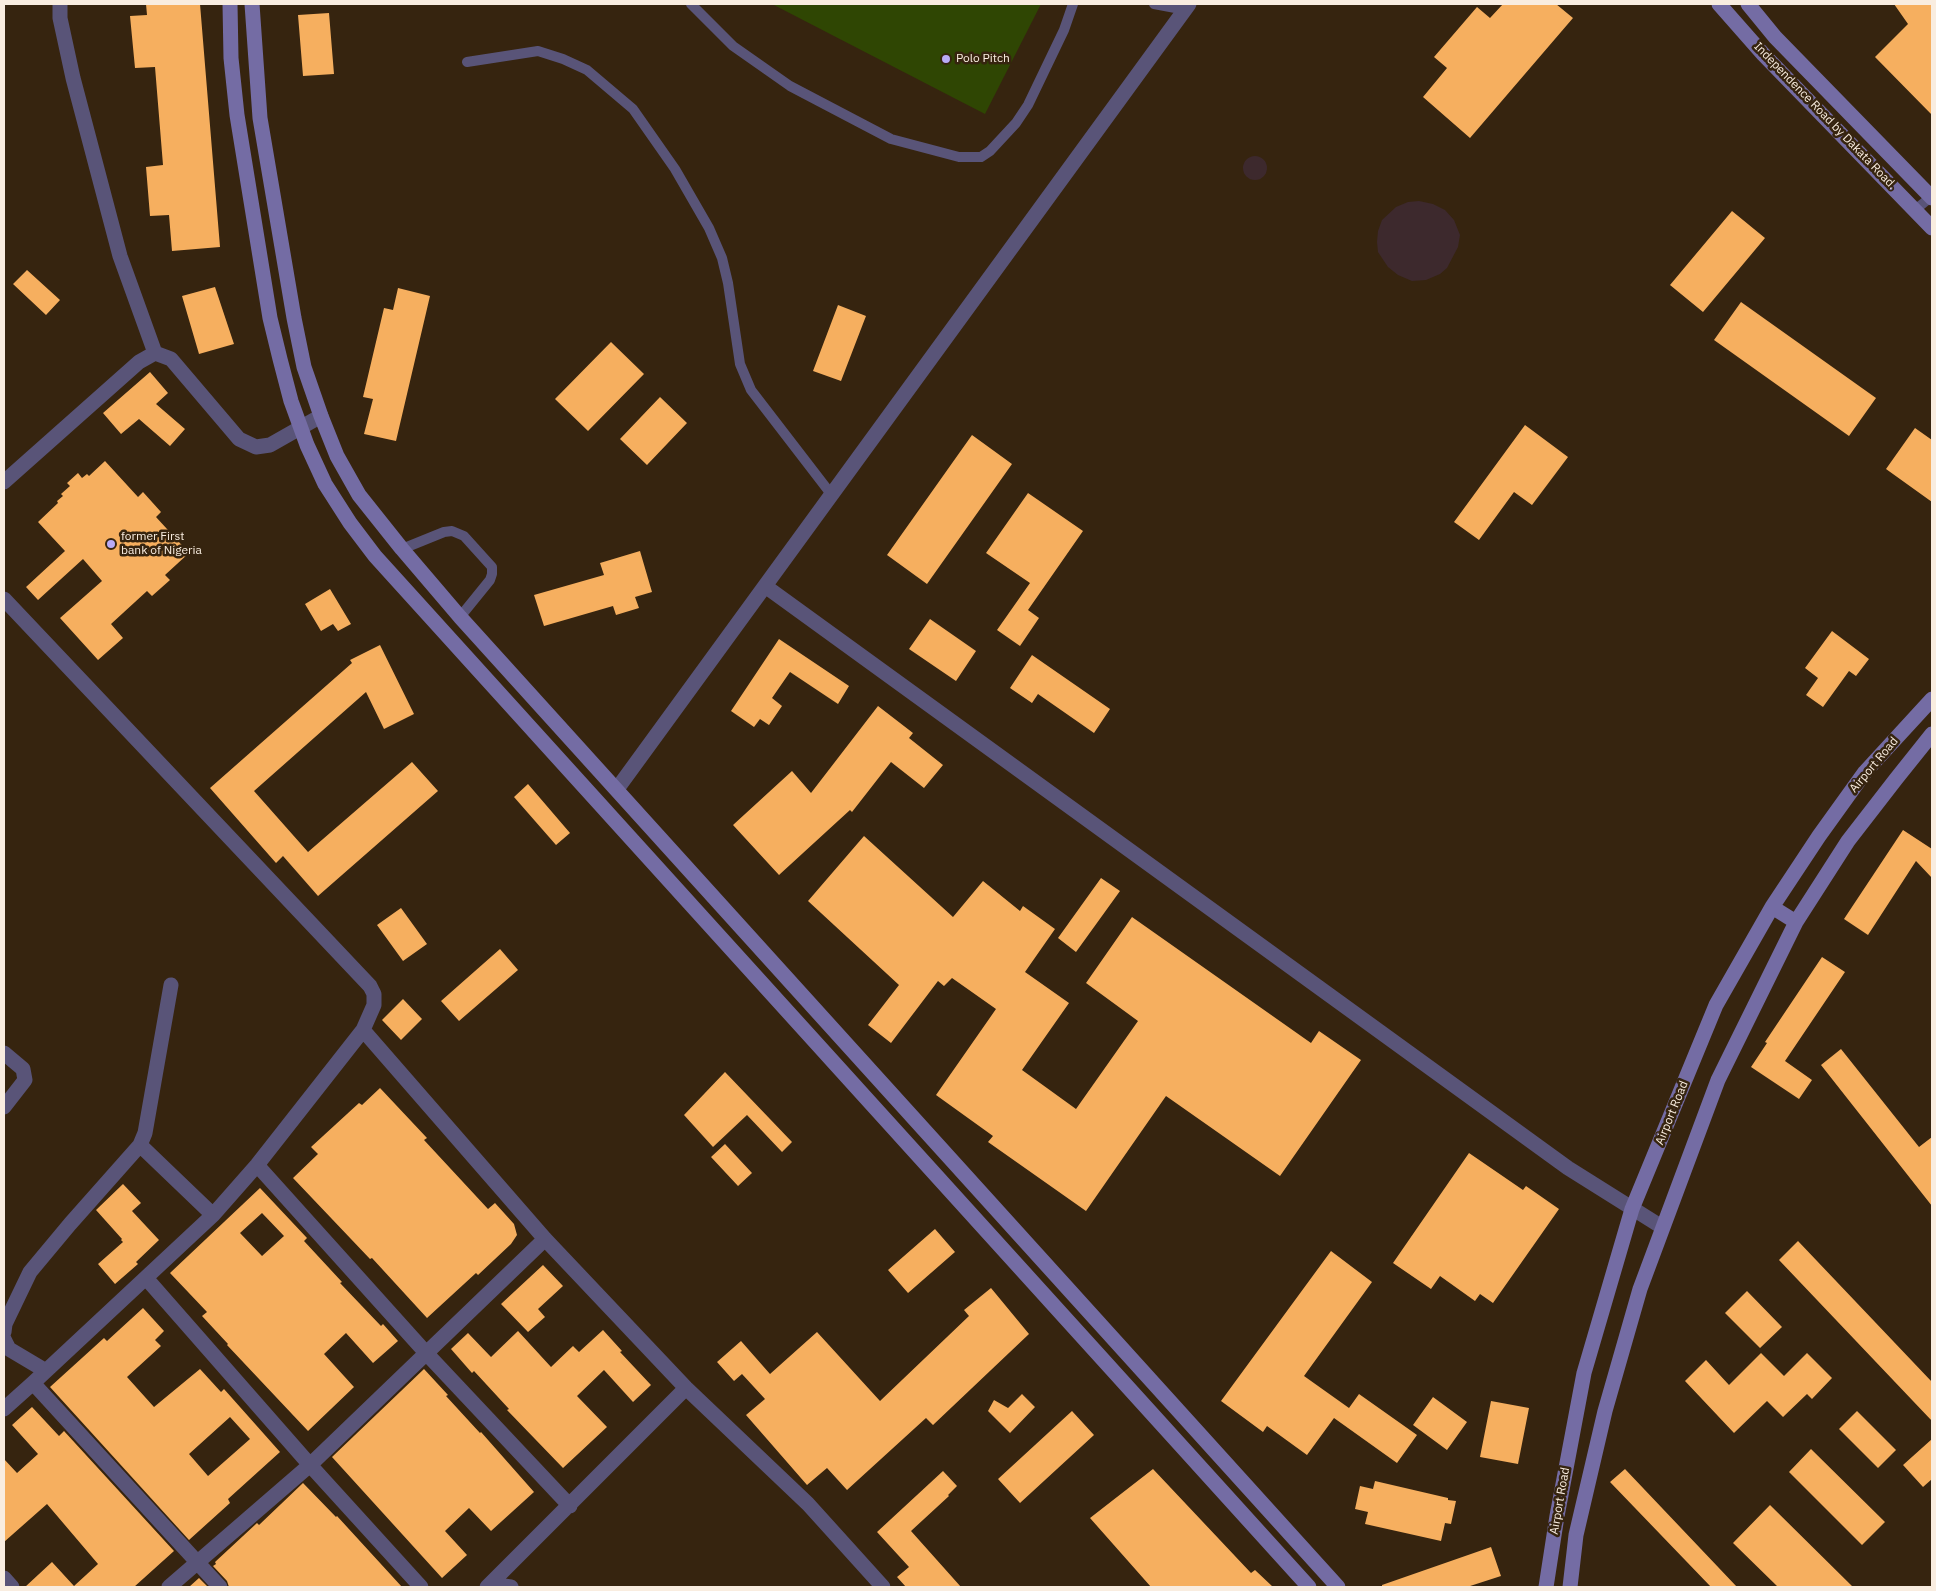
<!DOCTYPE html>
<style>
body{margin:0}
#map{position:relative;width:1936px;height:1591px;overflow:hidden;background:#36240f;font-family:"IBM Plex Sans",sans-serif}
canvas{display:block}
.frame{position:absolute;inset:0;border:5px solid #f9ede0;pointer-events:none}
</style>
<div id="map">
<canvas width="1936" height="1591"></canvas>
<div class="frame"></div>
</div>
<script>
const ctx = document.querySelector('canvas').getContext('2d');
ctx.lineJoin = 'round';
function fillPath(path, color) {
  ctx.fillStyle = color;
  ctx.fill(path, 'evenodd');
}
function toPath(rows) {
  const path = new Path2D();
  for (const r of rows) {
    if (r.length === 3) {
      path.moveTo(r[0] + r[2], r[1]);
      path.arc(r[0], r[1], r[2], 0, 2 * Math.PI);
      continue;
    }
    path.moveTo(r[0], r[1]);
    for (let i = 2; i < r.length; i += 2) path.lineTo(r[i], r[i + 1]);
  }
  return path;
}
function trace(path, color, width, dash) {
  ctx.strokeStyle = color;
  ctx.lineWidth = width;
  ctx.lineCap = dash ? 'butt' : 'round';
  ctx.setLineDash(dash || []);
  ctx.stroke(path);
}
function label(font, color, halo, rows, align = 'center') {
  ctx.font = font + ' "IBM Plex Sans",sans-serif';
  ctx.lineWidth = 5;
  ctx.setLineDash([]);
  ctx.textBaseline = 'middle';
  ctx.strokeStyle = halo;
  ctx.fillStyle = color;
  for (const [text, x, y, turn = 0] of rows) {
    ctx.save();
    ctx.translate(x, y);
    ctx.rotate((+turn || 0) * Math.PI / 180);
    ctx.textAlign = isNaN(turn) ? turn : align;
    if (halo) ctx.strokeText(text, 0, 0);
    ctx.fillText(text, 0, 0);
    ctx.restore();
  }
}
const industrial = toPath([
 [1255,168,12],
 [1419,201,1433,204,1445,210,1454,220,1460,235,1458,247,1447,268,1440,274,1426,280,1412,281,1398,275,1388,267,1378,252,1377,242,1378,231,1382,220,1396,207,1408,202]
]);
const green = toPath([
 [772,4,1041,4,985,114]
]);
const building = toPath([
 [146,4,200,4,220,247,172,251,169,215,150,216,146,167,163,165,155,67,135,68,130,16,147,15],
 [1503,4,1556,4,1573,18,1470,138,1423,97,1447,68,1434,57,1477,7,1490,18],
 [1894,4,1932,4,1932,115,1875,57,1908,24],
 [329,13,334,74,303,76,298,15],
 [1732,211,1765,238,1703,312,1670,285],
 [27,270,60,300,46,315,13,284],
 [215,287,234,344,199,354,182,296],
 [398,288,430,296,396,441,364,434,373,399,363,397,384,308,393,310],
 [1741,302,1876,398,1849,436,1714,340],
 [838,305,866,316,841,381,813,371],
 [611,342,644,374,588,431,555,399],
 [150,372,168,393,156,404,185,429,170,446,139,419,121,434,103,413],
 [660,397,687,423,647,465,620,439],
 [1525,425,1568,457,1532,505,1514,492,1479,540,1454,522],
 [1915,428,1932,440,1932,502,1886,469],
 [972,435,1012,464,927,584,887,555],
 [105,461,138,497,143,492,161,512,156,517,189,553,165,575,170,580,152,596,147,591,111,624,123,638,98,660,60,618,102,581,83,559,38,600,26,587,65,551,38,522,58,503,57,501,63,496,61,494,70,486,67,483,78,473,82,478,87,474,89,476],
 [1028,493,1083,531,1028,610,1039,618,1020,646,997,630,1030,583,986,553],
 [640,551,652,592,635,597,639,608,616,615,613,606,544,626,534,595,604,575,600,563],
 [330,589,351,624,338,631,333,624,321,631,305,604],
 [930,619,976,651,956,681,909,649],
 [1832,631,1869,659,1856,676,1849,671,1823,707,1806,695,1818,678,1805,668],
 [779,639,849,686,838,704,790,672,772,698,782,706,769,725,760,719,754,727,731,711],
 [380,645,414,714,384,729,366,692,254,791,308,852,412,762,438,791,318,896,283,856,276,863,210,788,352,663,350,660],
 [1032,655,1110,709,1094,733,1038,694,1032,703,1010,688],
 [878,706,913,733,909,738,943,765,924,788,891,762,852,812,850,810,779,875,733,825,792,771,811,793],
 [528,784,570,833,556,845,514,797],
 [1903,830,1932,849,1932,878,1916,861,1868,935,1844,919],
 [864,836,953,917,983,881,1020,911,1023,906,1055,929,1025,972,1069,1003,1022,1070,1076,1109,1138,1021,1086,983,1132,917,1311,1043,1319,1031,1361,1060,1280,1176,1166,1096,1086,1211,988,1142,993,1136,936,1095,996,1009,952,978,944,986,938,981,891,1043,868,1025,899,985,808,901],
 [1101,878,1120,891,1076,952,1058,938],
 [401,908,427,944,403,961,377,925],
 [500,949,518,970,459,1021,441,1001],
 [1822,957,1845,972,1785,1061,1812,1080,1799,1099,1751,1067,1767,1043,1765,1042],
 [403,999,422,1019,401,1040,382,1020],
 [1841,1049,1919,1147,1932,1137,1932,1206,1821,1065],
 [725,1072,792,1142,782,1152,747,1115,713,1147,684,1115],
 [380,1088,427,1138,424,1140,488,1209,495,1203,514,1224,517,1235,511,1244,478,1275,476,1273,427,1318,372,1258,370,1259,293,1178,318,1154,311,1147,359,1103,362,1105],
 [725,1144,752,1173,738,1186,711,1157],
 [1469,1153,1523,1190,1526,1186,1559,1209,1493,1303,1480,1294,1475,1301,1440,1276,1431,1289,1393,1263],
 [123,1184,141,1203,132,1211,159,1240,136,1262,138,1264,115,1284,98,1264,123,1242,121,1240,122,1239,96,1210],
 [260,1188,307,1238,304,1241,342,1282,340,1283,381,1326,383,1324,398,1341,373,1363,346,1333,324,1354,354,1387,308,1431,227,1345,228,1344,202,1316,207,1312,170,1273],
 [262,1213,284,1236,262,1256,240,1233],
 [935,1229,955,1252,908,1293,888,1270],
 [1798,1241,1932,1382,1932,1421,1779,1260],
 [1331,1251,1372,1282,1304,1376,1349,1408,1359,1394,1417,1435,1397,1463,1334,1418,1307,1455,1267,1426,1263,1432,1221,1401],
 [543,1265,563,1286,538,1309,545,1317,528,1332,501,1304],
 [991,1288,1029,1334,933,1425,926,1418,847,1490,827,1468,807,1485,746,1415,765,1399,742,1374,734,1381,717,1362,741,1341,770,1374,817,1332,880,1401,969,1316,964,1310],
 [1747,1291,1782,1327,1760,1348,1725,1313],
 [143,1308,164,1331,155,1340,161,1346,127,1377,154,1407,200,1369,221,1392,224,1389,280,1452,228,1499,230,1503,189,1540,50,1387,104,1338,107,1341],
 [230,1417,250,1439,208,1476,189,1454],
 [603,1330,622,1351,620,1352,651,1385,633,1402,604,1370,577,1396,607,1427,563,1468,507,1410,509,1409,474,1371,472,1373,451,1349,468,1333,491,1357,518,1331,551,1367,573,1346,579,1352],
 [1761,1353,1784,1376,1807,1353,1832,1378,1812,1399,1807,1394,1783,1417,1767,1401,1734,1433,1685,1381,1706,1360,1729,1385],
 [424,1369,448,1395,446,1396,480,1433,481,1432,534,1492,491,1531,469,1508,445,1531,467,1555,442,1578,332,1457],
 [1022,1394,1035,1407,1010,1433,988,1411,994,1400,1008,1408],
 [1433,1397,1467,1422,1447,1450,1413,1425],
 [1491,1401,1529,1408,1518,1464,1480,1457],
 [32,1407,59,1436,64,1431,174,1551,134,1587,25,1587,52,1562,74,1586,98,1564,47,1504,4,1542,4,1459,17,1473,38,1454,12,1425],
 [1072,1411,1094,1435,1020,1503,998,1479],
 [1857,1411,1896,1450,1878,1468,1839,1429],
 [1932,1439,1932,1479,1923,1487,1903,1465],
 [1811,1449,1885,1522,1862,1545,1789,1472],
 [1153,1469,1251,1573,1255,1570,1273,1587,1151,1587,1090,1518],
 [1625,1469,1737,1587,1711,1587,1610,1482],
 [943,1471,957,1486,948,1495,949,1496,911,1531,961,1587,906,1587,897,1577,909,1567,877,1532],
 [1375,1481,1448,1498,1448,1500,1456,1501,1451,1524,1445,1523,1441,1541,1365,1524,1368,1512,1355,1509,1360,1486,1373,1489],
 [303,1483,336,1517,337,1516,402,1587,229,1587,227,1581,213,1566,216,1564,215,1562,257,1523,259,1525],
 [1770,1505,1853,1587,1778,1587,1733,1543],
 [1491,1547,1501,1576,1467,1587,1382,1587,1382,1585],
 [199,1578,208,1587,189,1587]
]);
const lane = toPath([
 [691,4,733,46,790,86,891,139,959,157,981,157,990,151,1016,123,1028,105,1064,30,1073,4],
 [1154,4,1186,10],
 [467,62,538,51,563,59,587,70,633,109,675,169,709,228,722,258,728,283,740,364,751,390,831,494],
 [1915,210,1932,196],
 [402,549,444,532,452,531,464,536,492,567,492,574,490,580,460,617]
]);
const street = toPath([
 [60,4,60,18,73,78,120,256,155,353],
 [4,482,139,362,155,353,171,359,239,439,256,447,270,445,321,416],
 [765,586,1568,1168,1662,1227],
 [4,599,370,986,374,994,374,1005,363,1030,257,1165,213,1215,33,1383,4,1409],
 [617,789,1189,4],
 [363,1030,545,1239,686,1388,808,1504,883,1587],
 [4,1053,23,1069,25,1080,4,1107],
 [140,1145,213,1215],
 [257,1165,427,1354,570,1506],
 [146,1278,310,1465,421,1587],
 [4,1332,5,1324,30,1272,70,1224,140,1145,145,1133,171,985],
 [4,1339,9,1349,46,1371],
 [33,1383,220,1587],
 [4,1578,12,1587],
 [490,1584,511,1587],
 [169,1587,310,1465,545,1239],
 [487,1587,686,1388]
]);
const secondary = toPath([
 [230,4,231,58,237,115,270,318,280,359,291,401,307,445,325,484,350,523,375,556,1309,1587],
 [252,4,260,118,294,318,304,367,321,416,337,456,359,495,402,549,460,617,1338,1587],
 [1719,4,1763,54,1932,228],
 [1748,4,1775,37,1932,198],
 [1772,907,1796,922],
 [1546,1587,1557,1516,1584,1373,1632,1209,1716,1005,1772,907,1819,836,1865,772,1932,699],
 [1570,1587,1576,1535,1605,1411,1640,1289,1718,1080,1796,922,1848,841,1896,779,1932,734]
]);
const markers = [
 [946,59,5,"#b9abf7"],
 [111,544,5,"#b9abf7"]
];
const poiNames = [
 ["Polo Pitch",956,59],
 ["former First",121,537],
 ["bank of Nigeria",121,551]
];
const streetNames = [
 ["Independence Road by Dakata Road.",1825,116,46],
 ["Airport Road",1874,765,-50],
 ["Airport Road",1672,1113,-68],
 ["Airport Road",1560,1501,-80]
];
fillPath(industrial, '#3d292d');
fillPath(green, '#2f4603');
fillPath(building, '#f6af5f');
trace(lane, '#595478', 10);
trace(street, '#595478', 15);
trace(secondary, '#746ca4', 15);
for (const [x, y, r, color] of markers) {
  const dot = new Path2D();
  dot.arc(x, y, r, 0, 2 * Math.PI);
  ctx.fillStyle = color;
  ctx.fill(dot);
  trace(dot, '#36240f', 2);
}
label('12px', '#f9ede0', '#36240f', poiNames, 'left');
label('12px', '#f9ede0', '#36240f', streetNames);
</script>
